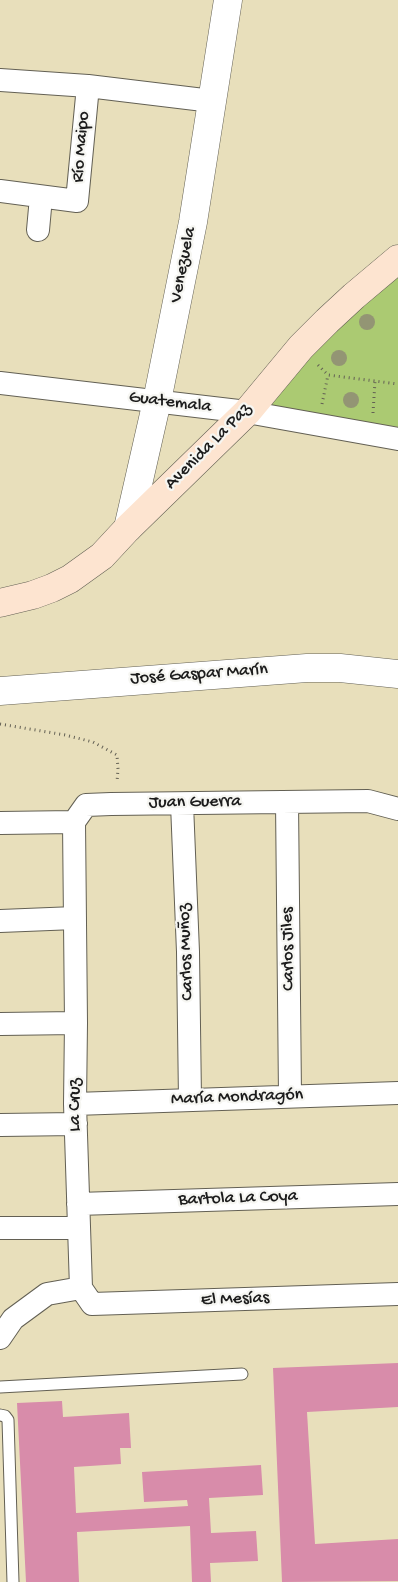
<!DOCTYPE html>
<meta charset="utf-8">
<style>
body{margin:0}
canvas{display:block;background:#e8dfbb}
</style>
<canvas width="398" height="1582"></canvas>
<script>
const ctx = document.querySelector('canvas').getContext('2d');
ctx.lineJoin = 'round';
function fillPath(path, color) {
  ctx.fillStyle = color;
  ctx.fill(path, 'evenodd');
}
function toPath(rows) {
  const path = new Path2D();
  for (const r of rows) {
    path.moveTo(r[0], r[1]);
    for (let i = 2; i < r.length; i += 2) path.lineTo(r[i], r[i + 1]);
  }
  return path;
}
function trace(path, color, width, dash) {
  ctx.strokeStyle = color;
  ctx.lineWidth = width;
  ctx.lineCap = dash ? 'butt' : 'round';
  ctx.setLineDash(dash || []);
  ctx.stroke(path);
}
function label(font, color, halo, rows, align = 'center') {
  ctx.font = font + ' "Gochi Hand",sans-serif';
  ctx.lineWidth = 4.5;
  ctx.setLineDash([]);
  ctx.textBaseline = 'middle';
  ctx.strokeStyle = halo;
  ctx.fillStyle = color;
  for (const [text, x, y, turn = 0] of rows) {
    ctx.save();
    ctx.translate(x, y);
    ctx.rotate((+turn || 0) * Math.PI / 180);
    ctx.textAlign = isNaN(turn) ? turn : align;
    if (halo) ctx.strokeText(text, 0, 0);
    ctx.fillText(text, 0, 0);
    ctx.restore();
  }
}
const green = toPath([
 [398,270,398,427,263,408,365,296]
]);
const building = toPath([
 [398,1363,398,1407,307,1412,315,1544,398,1539,398,1581,282,1582,273,1368],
 [62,1401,63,1417,129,1413,131,1448,120,1448,121,1464,74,1467,76,1513,188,1506,187,1500,144,1502,142,1472,261,1465,263,1495,209,1498,211,1533,256,1531,258,1561,210,1563,211,1582,192,1582,190,1526,77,1532,79,1582,26,1582,17,1403]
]);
const path = toPath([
 [318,365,328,375,398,384],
 [322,404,328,375],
 [373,413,375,381],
 [0,724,65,735,93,742,117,755,118,769,117,782]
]);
const service = toPath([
 [0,1387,242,1374],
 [0,1415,5,1416,8,1420,13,1582]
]);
const minor = toPath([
 [0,80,88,86,212,101],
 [0,191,77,201,88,86],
 [38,230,41,197],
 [0,383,247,412,398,439],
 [287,802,290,1096],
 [182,804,188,952,190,1100],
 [74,822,76,1023,75,1104,81,1288],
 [0,823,74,822,86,805,111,804,368,801,398,809],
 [0,921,75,918],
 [0,1024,76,1023],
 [75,1104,398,1093],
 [0,1125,76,1124],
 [78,1204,398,1194],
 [0,1228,79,1228],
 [81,1288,92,1304,398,1294],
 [0,1338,13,1319,47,1294,81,1288]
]);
const tertiary = toPath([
 [128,528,157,401,193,222,228,0],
 [0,691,307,668,340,668,398,674]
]);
const secondary = toPath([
 [0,603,33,595,52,588,70,579,102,556,128,528,247,412,301,347,327,321,354,296,398,259]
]);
const trees = [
 [367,322],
 [339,358],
 [351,400]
];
const streetNames = [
 ["Río Maipo",82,147,-85],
 ["Venezuela",184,265,-79],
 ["Guatemala",170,403,7],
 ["Avenida La Paz",209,447,-45],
 ["José Gaspar Marín",199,675,-4],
 ["Juan Guerra",195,803,-1],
 ["Carlos Jiles",289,949,-91],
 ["Carlos Muñoz",187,952,-92],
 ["María Mondragón",237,1098,-2],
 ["La Cruz",76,1105,-90],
 ["Bartola La Coya",238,1199,-2],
 ["El Mesías",235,1300,-2]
];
fillPath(green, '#abca72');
fillPath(building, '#d88caa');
trace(service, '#636054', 13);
trace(minor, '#636054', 24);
trace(tertiary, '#636054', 29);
trace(secondary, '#636054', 29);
trace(path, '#636054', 3, [1, 4]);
trace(service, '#fff', 11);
trace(minor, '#fff', 22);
trace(tertiary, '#fff', 28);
trace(secondary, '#fde4d0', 28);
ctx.fillStyle = '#939574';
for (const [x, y] of trees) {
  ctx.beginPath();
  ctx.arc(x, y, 8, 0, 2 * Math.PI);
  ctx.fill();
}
label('18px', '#1c1c1c', '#f6f6f2', streetNames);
</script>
